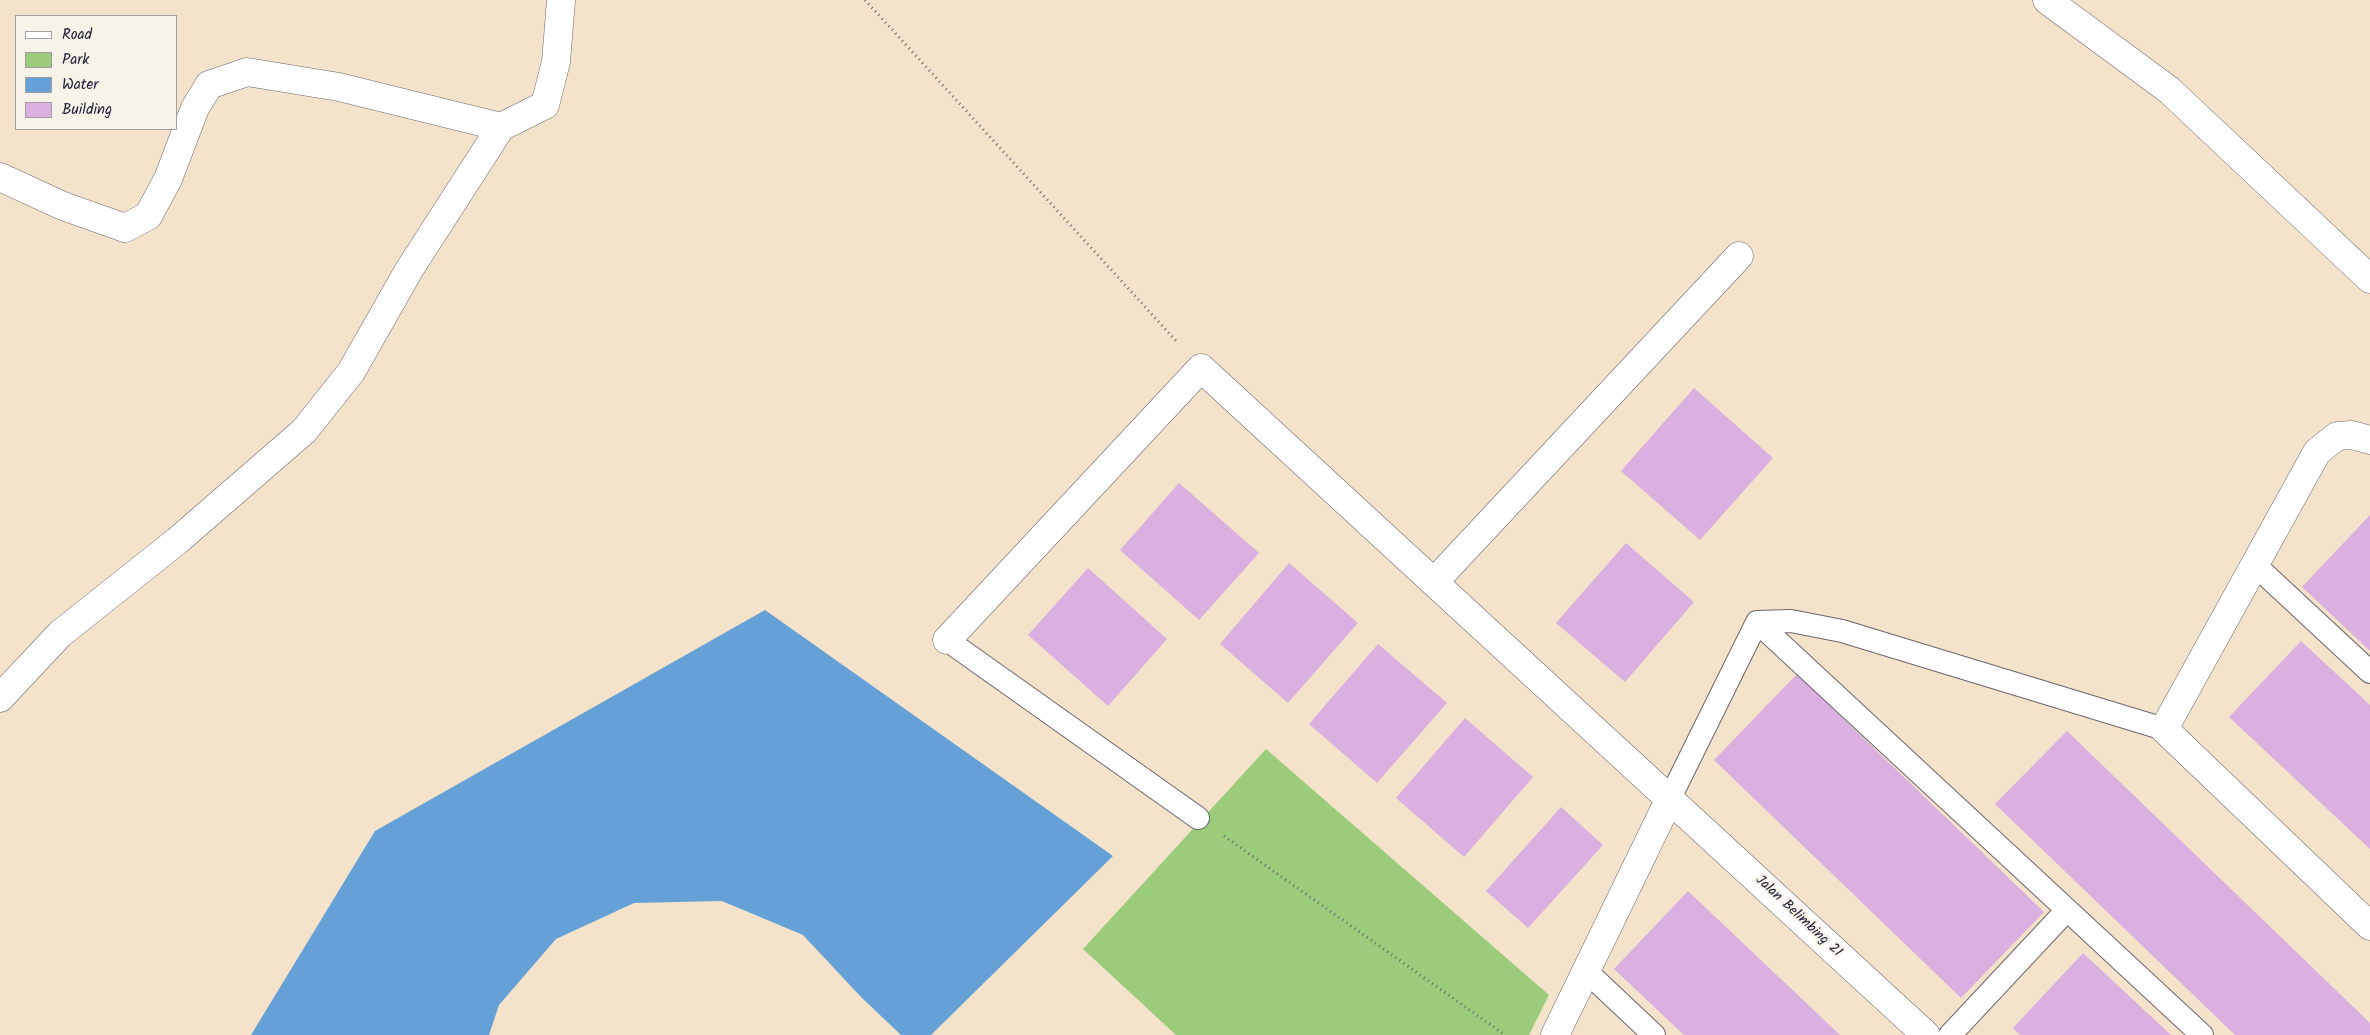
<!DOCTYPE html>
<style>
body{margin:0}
#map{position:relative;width:2370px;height:1035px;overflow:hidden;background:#f4e3ca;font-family:Kalam,sans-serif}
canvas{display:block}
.legend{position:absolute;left:15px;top:15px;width:162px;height:115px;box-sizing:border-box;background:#f7f3e8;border:1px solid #a29fa3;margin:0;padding:6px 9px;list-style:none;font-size:15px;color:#22223b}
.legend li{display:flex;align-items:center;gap:10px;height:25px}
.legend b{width:25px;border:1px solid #a29fa3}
</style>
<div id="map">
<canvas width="2370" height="1035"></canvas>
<ul class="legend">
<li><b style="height:6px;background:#fff"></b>Road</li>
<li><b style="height:14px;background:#9bcc7c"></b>Park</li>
<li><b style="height:14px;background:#65a1d6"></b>Water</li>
<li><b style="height:14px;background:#d9b0df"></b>Building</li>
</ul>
</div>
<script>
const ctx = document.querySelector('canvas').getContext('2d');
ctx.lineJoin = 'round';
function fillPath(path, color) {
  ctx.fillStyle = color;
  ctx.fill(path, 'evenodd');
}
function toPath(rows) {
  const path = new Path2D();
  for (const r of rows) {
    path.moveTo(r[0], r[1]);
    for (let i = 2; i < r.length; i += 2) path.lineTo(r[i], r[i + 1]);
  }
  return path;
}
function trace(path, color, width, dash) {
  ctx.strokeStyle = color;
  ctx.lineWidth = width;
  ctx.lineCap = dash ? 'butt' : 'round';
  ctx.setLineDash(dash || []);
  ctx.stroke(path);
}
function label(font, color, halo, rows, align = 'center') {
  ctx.font = font + ' Kalam,sans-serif';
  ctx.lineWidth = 4.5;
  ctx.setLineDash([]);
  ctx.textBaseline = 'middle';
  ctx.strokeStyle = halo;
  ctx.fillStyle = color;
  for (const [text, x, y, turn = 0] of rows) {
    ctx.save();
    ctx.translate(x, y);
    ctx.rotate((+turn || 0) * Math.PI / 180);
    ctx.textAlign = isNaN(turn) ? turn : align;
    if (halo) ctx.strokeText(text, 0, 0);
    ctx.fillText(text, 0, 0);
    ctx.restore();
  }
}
const green = toPath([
 [1266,749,1549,995,1529,1035,1176,1035,1083,949]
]);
const water = toPath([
 [765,610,1113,856,931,1035,901,1035,862,998,803,935,722,901,634,903,556,939,499,1005,489,1035,251,1035,375,831]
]);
const building = toPath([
 [1694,388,1773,458,1700,540,1621,471],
 [1179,483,1259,553,1199,620,1120,550],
 [2370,515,2370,651,2302,587],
 [1626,543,1694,602,1625,682,1556,623],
 [1289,563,1358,623,1288,703,1220,644],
 [1088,568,1167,639,1108,706,1028,635],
 [2301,641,2370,705,2370,849,2229,717],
 [1378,644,1447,703,1377,783,1309,724],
 [1797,674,2044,912,1961,998,1714,760],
 [1465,718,1533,777,1464,857,1396,798],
 [2067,731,2370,1023,2370,1035,2235,1035,1995,804],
 [1561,807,1603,845,1528,928,1486,891],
 [1688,891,1840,1035,1684,1035,1614,969],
 [2083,953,2171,1035,2020,1035,2013,1028]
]);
const path = toPath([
 [865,0,1178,343],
 [1224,836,1505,1035]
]);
const service = toPath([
 [2255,565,2370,672],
 [1757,622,2202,1035],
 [947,640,1198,818],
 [1670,798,1757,622,1791,621,1842,631,2164,729],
 [1586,971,1654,1035],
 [1950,1035,2066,911]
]);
const minor = toPath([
 [2047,0,2169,90,2370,279],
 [0,177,63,206,125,228,148,216,168,179,195,108,209,85,247,72,339,87,501,127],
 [2370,440,2352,435,2337,436,2317,452,2164,729,2370,926],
 [1435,581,1739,256],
 [947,640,1201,368,1926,1035],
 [0,698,60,634,177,541,304,431,351,372,409,270,501,127,545,105,556,62,561,0],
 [1555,1035,1670,798]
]);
const streetNames = [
 ["Jalan Belimbing 21",1798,917,43]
];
fillPath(green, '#9bcc7c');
fillPath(water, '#65a1d6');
fillPath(building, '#d9b0df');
trace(service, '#6c666d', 24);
trace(minor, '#6c666d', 29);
trace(path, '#6c666d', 3, [1, 4]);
trace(service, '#fff', 22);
trace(minor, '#fff', 28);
label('14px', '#22223b', '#f7f3e8', streetNames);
</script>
